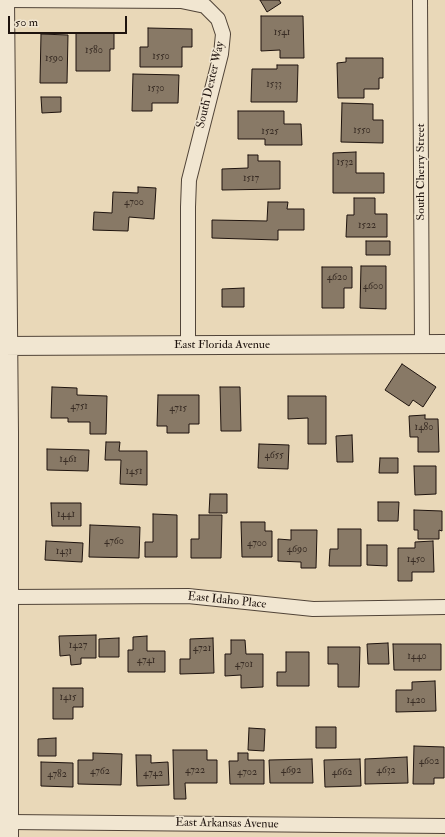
<!DOCTYPE html>
<style>
body{margin:0}
#map{position:relative;width:445px;height:837px;overflow:hidden;background:#e9d8b8;font-family:"IM FELL Double Pica",serif}
canvas{display:block}
.scale{position:absolute;left:8px;top:16px;width:119px;height:18px;box-sizing:border-box;border:2px solid #1e130e;border-top:0;padding-left:5px;font-size:12px;line-height:14px;white-space:nowrap;color:#1e130e;-webkit-text-stroke:3px #f1e6d1;paint-order:stroke}
</style>
<div id="map">
<canvas width="445" height="837"></canvas>
<div class="scale">50 m</div>
</div>
<script>
const ctx = document.querySelector('canvas').getContext('2d');
ctx.lineJoin = 'round';
function fillPath(path, color) {
  ctx.fillStyle = color;
  ctx.fill(path, 'evenodd');
}
function toPath(rows) {
  const path = new Path2D();
  for (const r of rows) {
    path.moveTo(r[0], r[1]);
    for (let i = 2; i < r.length; i += 2) path.lineTo(r[i], r[i + 1]);
  }
  return path;
}
function trace(path, color, width, dash) {
  ctx.strokeStyle = color;
  ctx.lineWidth = width;
  ctx.lineCap = dash ? 'butt' : 'round';
  ctx.setLineDash(dash || []);
  ctx.stroke(path);
}
function label(font, color, halo, rows, align = 'center') {
  ctx.font = font + ' "IM FELL Double Pica",serif';
  ctx.lineWidth = 3;
  ctx.setLineDash([]);
  ctx.textBaseline = 'middle';
  ctx.strokeStyle = halo;
  ctx.fillStyle = color;
  for (const [text, x, y, turn = 0] of rows) {
    ctx.save();
    ctx.translate(x, y);
    ctx.rotate((+turn || 0) * Math.PI / 180);
    ctx.textAlign = isNaN(turn) ? turn : align;
    if (halo) ctx.strokeText(text, 0, 0);
    ctx.fillText(text, 0, 0);
    ctx.restore();
  }
}
const building = toPath([
 [260,0,279,0,281,3,267,12,260,0],
 [261,16,303,16,304,58,280,58,280,50,261,51,261,16],
 [148,28,192,29,192,47,182,47,182,67,140,67,140,47,148,47,148,28],
 [76,33,114,33,114,49,110,49,110,71,76,71,76,33],
 [41,34,68,35,67,83,40,83,41,34],
 [346,58,383,58,383,78,379,78,379,89,364,89,364,98,338,98,337,63,346,62,346,58],
 [277,65,298,65,297,102,251,102,252,69,277,69,277,65],
 [133,74,179,75,178,103,152,103,152,111,132,111,133,74],
 [41,97,61,97,61,112,42,113,41,97],
 [342,103,373,104,373,120,383,120,383,143,341,142,342,103],
 [238,111,284,111,284,124,301,124,302,145,265,145,265,139,238,139,238,111],
 [356,152,356,173,384,173,384,193,333,193,333,153,356,152],
 [248,155,258,155,258,161,280,161,280,189,222,190,222,169,248,168,248,155],
 [138,187,156,188,154,219,129,217,128,231,93,230,94,212,112,213,113,192,138,193,138,187],
 [354,198,375,198,375,214,387,214,387,237,346,237,347,215,354,215,354,198],
 [268,202,288,202,287,209,304,209,304,230,278,230,278,240,212,238,212,220,267,221,268,202],
 [366,241,390,241,390,255,366,255,366,241],
 [361,266,386,266,386,309,360,308,361,266],
 [322,267,352,267,352,288,344,288,344,308,322,308,322,267],
 [244,288,244,307,222,307,222,289,244,288],
 [402,364,436,387,423,407,413,400,409,406,385,390,402,364],
 [52,387,77,388,77,395,107,396,106,434,90,434,90,422,68,422,68,418,51,418,52,387],
 [220,387,240,387,241,431,221,431,220,387],
 [158,395,199,395,199,424,189,424,189,433,167,433,167,426,157,426,158,395],
 [288,396,326,396,326,444,308,444,308,418,288,419,288,396],
 [425,415,425,419,438,419,439,452,418,452,418,437,410,437,409,416,425,415],
 [352,435,353,462,337,462,336,436,352,435],
 [106,442,120,442,119,451,147,451,147,485,120,484,121,460,105,460,106,442],
 [259,444,289,445,288,469,258,468,259,444],
 [47,449,89,450,88,471,47,470,47,449],
 [380,458,398,458,398,473,379,473,380,458],
 [414,466,436,466,436,494,415,495,414,466],
 [210,494,227,494,227,513,209,513,210,494],
 [378,502,399,502,398,521,378,521,378,502],
 [51,503,81,503,81,526,52,526,51,503],
 [414,510,442,511,442,531,439,530,439,539,418,539,418,530,414,530,414,510],
 [153,514,177,515,177,557,145,557,145,542,153,542,153,514],
 [199,515,222,515,221,558,191,558,191,539,199,539,199,515],
 [241,522,265,522,265,531,272,531,272,557,242,557,241,522],
 [90,525,140,527,139,558,89,557,90,525],
 [338,529,361,529,361,566,329,566,330,549,338,549,338,529],
 [291,530,317,530,316,568,301,568,301,562,278,561,278,539,291,540,291,530],
 [46,541,83,543,82,562,45,560,46,541],
 [433,541,434,572,412,572,412,581,398,581,398,548,415,548,415,542,433,541],
 [367,545,387,545,387,566,367,565,367,545],
 [96,635,96,658,81,658,81,664,71,665,70,655,60,656,59,636,96,635],
 [147,636,147,651,165,651,165,672,128,672,128,650,133,650,133,637,147,636],
 [119,638,119,657,99,657,99,639,119,638],
 [213,638,214,673,180,674,180,659,190,659,190,639,213,638],
 [231,640,245,640,246,654,263,654,263,687,241,688,241,675,225,676,225,654,231,654,231,640],
 [388,643,389,664,368,664,367,644,388,643],
 [393,644,441,644,441,670,394,670,393,644],
 [328,647,360,647,359,687,338,687,338,664,328,664,328,647],
 [286,652,309,652,309,686,277,686,277,672,286,672,286,652],
 [435,681,436,711,396,712,396,690,412,690,412,682,435,681],
 [53,688,83,688,83,707,73,707,73,719,53,719,53,688],
 [316,727,336,727,336,748,316,748,316,727],
 [249,728,265,729,264,751,248,750,249,728],
 [56,738,56,756,38,756,38,739,56,738],
 [414,746,444,747,444,778,434,778,434,784,413,784,414,746],
 [173,750,207,750,207,760,217,760,217,783,185,783,186,799,174,799,173,750],
 [93,753,122,754,121,785,78,784,78,760,93,760,93,753],
 [238,753,248,753,248,760,264,760,264,784,230,784,229,761,238,761,238,753],
 [136,755,151,755,151,763,168,762,169,785,137,786,136,755],
 [407,757,408,783,365,784,365,759,407,757],
 [312,759,313,783,270,783,269,760,312,759],
 [360,759,361,786,325,787,324,760,360,759],
 [41,762,73,763,73,787,41,786,41,762]
]);
const minor = toPath([
 [5,0,181,1,205,6,218,19,223,34,221,54,189,180,188,207,188,345],
 [420,0,422,344],
 [9,597,188,596,313,609,445,607],
 [9,822,445,826]
]);
const tertiary = toPath([
 [5,0,9,431,9,837],
 [0,346,445,344]
]);
const numberNames = [
 ["1541",282,33],
 ["1580",94,51],
 ["1550",161,57],
 ["1590",54,59],
 ["1533",274,85],
 ["1530",156,89],
 ["1550",362,131],
 ["1525",270,132],
 ["1532",345,163],
 ["1517",251,179],
 ["4700",134,203],
 ["1522",367,226],
 ["4620",337,278],
 ["4600",373,287],
 ["4751",79,407],
 ["4715",178,409],
 ["1480",424,428],
 ["4655",274,456],
 ["1461",68,460],
 ["1451",134,472],
 ["1441",66,515],
 ["4760",114,542],
 ["4700",257,544],
 ["4690",297,550],
 ["1431",64,552],
 ["1450",416,560],
 ["1427",78,646],
 ["4721",202,649],
 ["1440",417,657],
 ["4741",146,661],
 ["4701",244,665],
 ["1415",68,698],
 ["1420",416,701],
 ["4602",429,762],
 ["4722",195,771],
 ["4692",291,771],
 ["4632",386,771],
 ["4762",100,772],
 ["4702",247,773],
 ["4662",342,773],
 ["4742",153,774],
 ["4782",57,775]
];
const streetNames = [
 ["South Dexter Way",211,85,-77],
 ["South Cherry Street",421,172,-90],
 ["East Florida Avenue",222,345],
 ["East Idaho Place",227,601,6],
 ["East Arkansas Avenue",227,824,1]
];
fillPath(building, '#887966');
trace(building, '#1e130e', 1);
trace(minor, '#514438', 16);
trace(tertiary, '#514438', 20);
trace(minor, '#f1e6d1', 14);
trace(tertiary, '#f1e6d1', 18);
label('10px', '#382c24', null, numberNames);
label('12px', '#1e130e', '#f1e6d1', streetNames);
</script>
